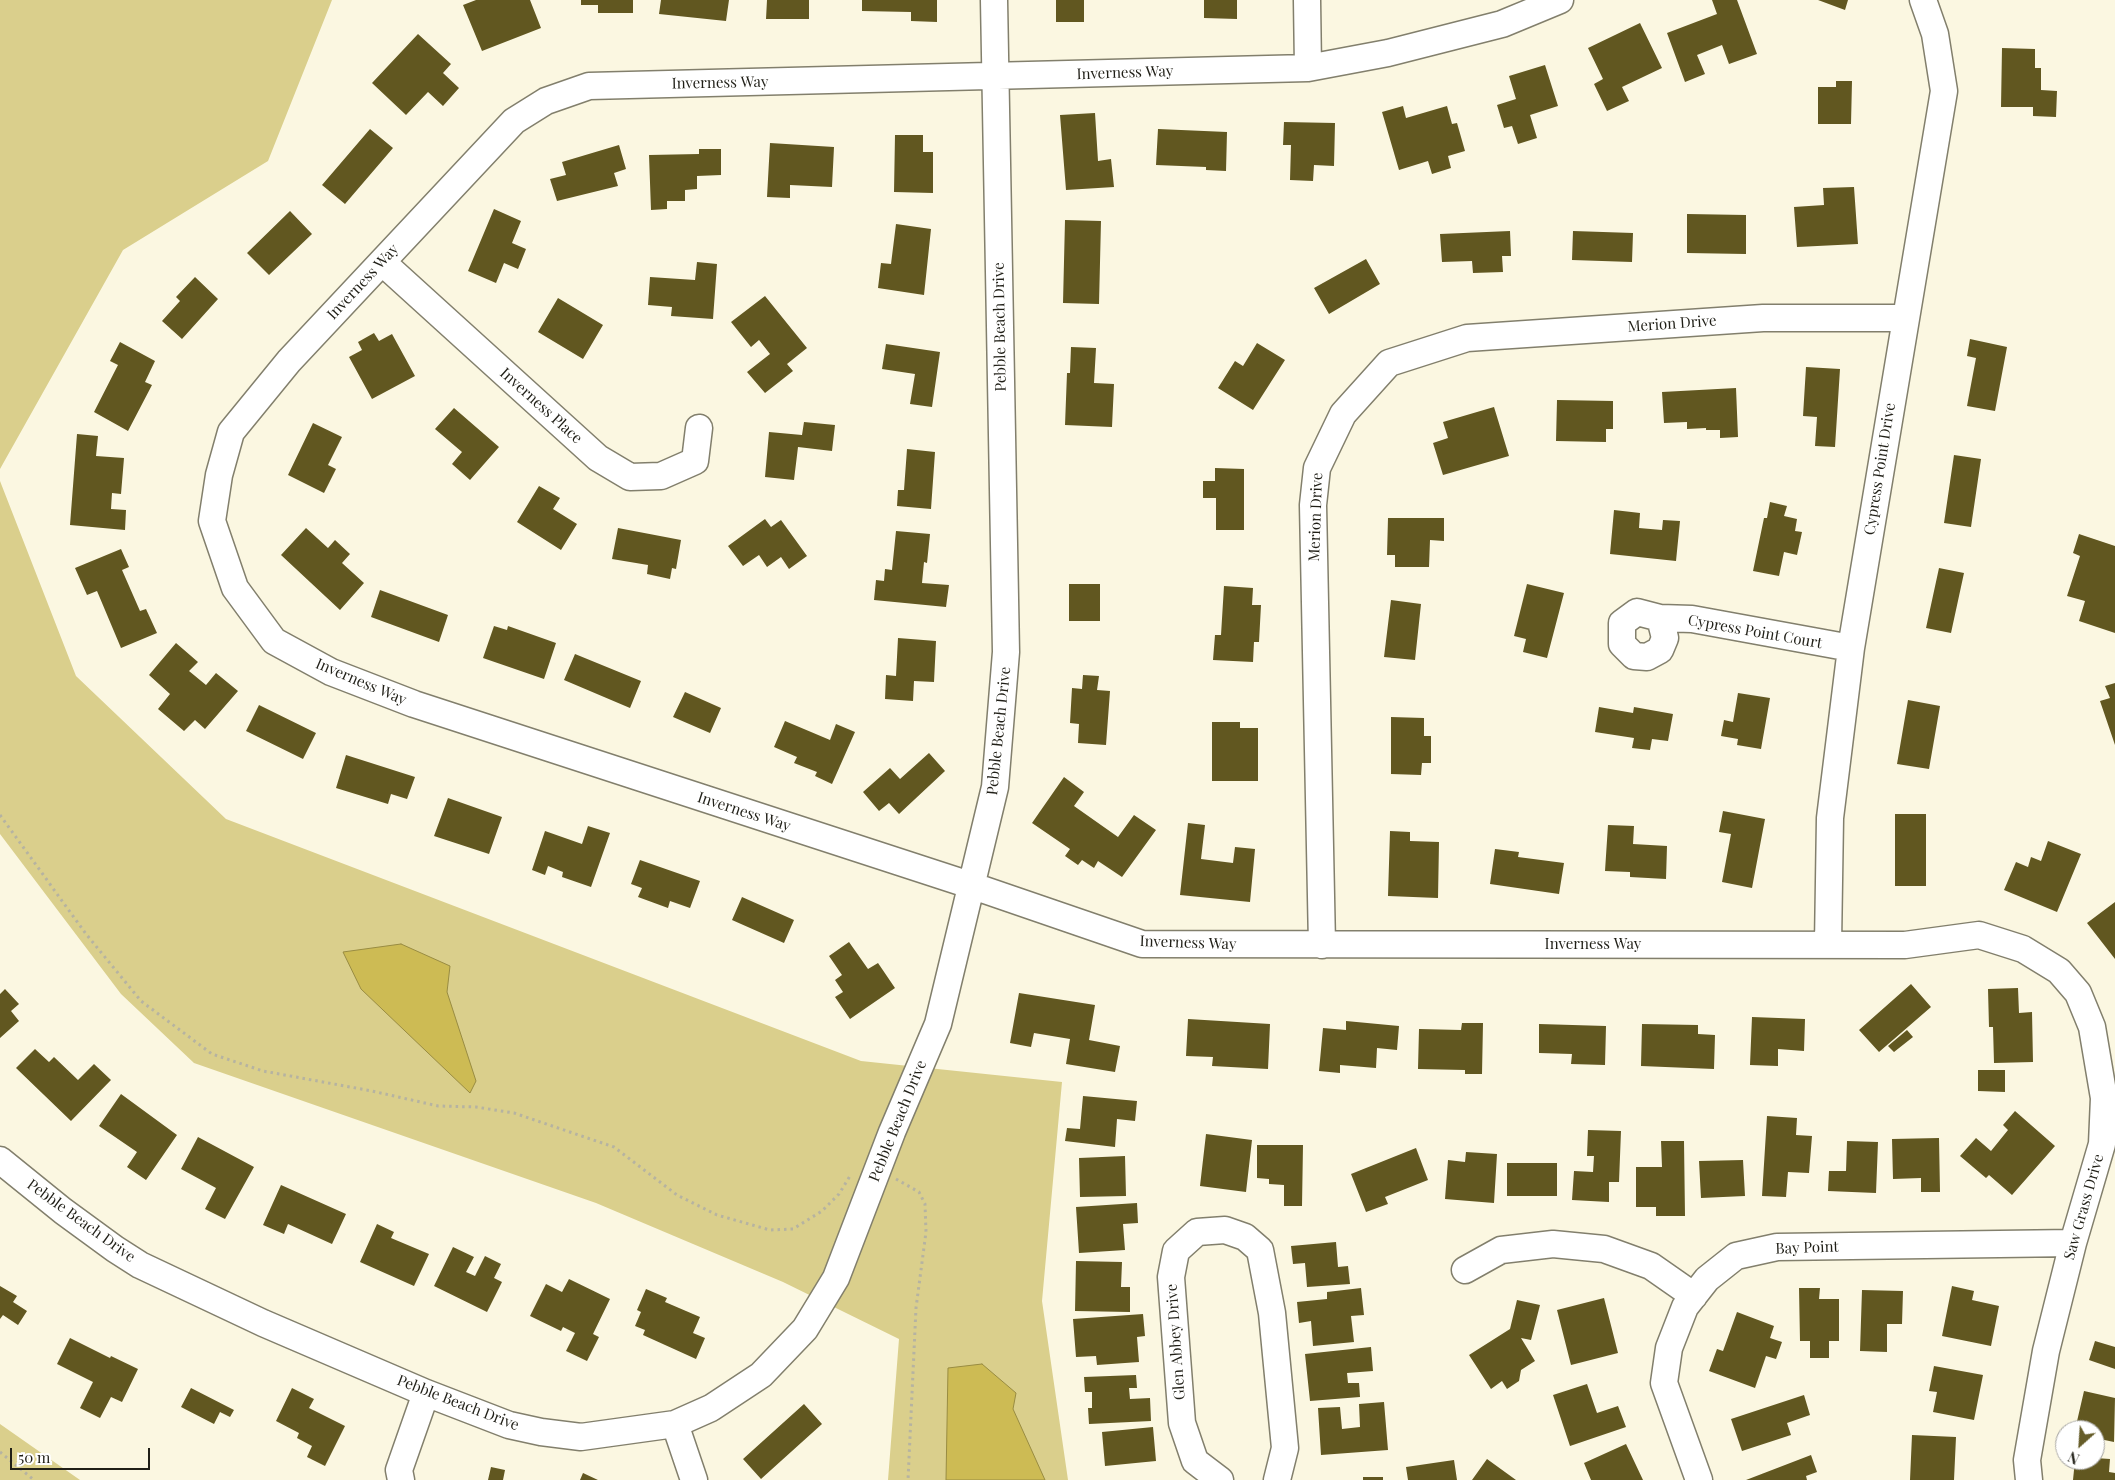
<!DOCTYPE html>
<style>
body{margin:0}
#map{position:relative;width:2115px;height:1480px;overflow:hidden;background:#fbf7e1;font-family:"Playfair Display",serif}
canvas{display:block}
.north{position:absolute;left:2055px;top:1420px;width:50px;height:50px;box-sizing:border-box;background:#fff;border:1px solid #a6a5a2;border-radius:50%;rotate:206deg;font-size:14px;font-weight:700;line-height:20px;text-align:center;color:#201f17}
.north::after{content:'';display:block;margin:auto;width:18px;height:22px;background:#655c28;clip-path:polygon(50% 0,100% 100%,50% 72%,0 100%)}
.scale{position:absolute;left:10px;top:1448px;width:140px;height:22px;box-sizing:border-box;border:2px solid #201f17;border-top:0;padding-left:6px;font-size:15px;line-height:18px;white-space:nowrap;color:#201f17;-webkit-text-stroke:4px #fff;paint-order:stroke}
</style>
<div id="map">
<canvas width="2115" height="1480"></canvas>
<div class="north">N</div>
<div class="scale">50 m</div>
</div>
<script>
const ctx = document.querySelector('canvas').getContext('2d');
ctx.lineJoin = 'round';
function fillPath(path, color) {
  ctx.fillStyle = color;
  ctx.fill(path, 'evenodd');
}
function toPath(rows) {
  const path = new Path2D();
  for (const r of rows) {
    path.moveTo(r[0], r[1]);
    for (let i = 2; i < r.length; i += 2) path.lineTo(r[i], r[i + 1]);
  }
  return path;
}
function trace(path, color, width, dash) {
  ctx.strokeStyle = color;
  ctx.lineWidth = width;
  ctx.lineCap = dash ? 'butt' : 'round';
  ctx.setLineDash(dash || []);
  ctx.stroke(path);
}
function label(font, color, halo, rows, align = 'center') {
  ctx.font = font + ' "Playfair Display",serif';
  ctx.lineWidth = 5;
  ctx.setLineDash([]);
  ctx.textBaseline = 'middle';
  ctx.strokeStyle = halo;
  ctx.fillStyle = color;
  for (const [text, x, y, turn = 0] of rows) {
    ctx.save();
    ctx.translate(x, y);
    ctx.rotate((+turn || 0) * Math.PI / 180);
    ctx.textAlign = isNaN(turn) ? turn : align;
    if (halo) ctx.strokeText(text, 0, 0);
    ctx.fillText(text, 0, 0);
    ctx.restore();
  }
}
const green = toPath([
 [0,0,332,0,268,161,123,250,0,469],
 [0,481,76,676,226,819,861,1061,1062,1082,1042,1301,1068,1480,888,1480,899,1339,783,1282,596,1203,194,1063,121,994,0,834],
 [0,1424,80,1480,0,1480]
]);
const water = toPath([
 [401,944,450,966,447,992,476,1081,470,1093,361,989,343,952,401,944],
 [982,1364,1016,1393,1013,1409,1045,1480,946,1480,948,1368,982,1364]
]);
const building = toPath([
 [476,0,530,0,541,28,482,51,463,5],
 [581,0,633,0,633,13,598,13,598,5,581,5],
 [661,0,729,0,726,21,659,14],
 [767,0,809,0,809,19,766,19],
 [862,0,937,0,937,22,911,21,911,12,862,11],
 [1056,0,1084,0,1084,22,1056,22],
 [1204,0,1237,0,1237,19,1204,18],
 [1712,0,1737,0,1757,54,1729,64,1722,45,1697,55,1705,74,1685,82,1667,33,1717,14],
 [1818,0,1848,0,1845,10],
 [1640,23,1662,68,1622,87,1629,101,1607,111,1594,84,1603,79,1588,48],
 [418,34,451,64,443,73,459,88,443,106,428,92,406,115,372,83],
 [2002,48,2035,49,2035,68,2041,68,2041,90,2057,91,2056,117,2033,116,2033,107,2001,107],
 [1545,65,1558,106,1530,115,1537,138,1518,144,1512,126,1504,128,1497,105,1516,99,1509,76],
 [1836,81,1852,81,1851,124,1818,124,1818,87,1836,87],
 [1403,106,1406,118,1447,106,1452,124,1457,123,1465,151,1448,156,1451,168,1432,174,1428,161,1399,170,1382,112],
 [1095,113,1098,161,1111,159,1114,187,1066,190,1060,115],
 [1284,122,1335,123,1334,166,1314,165,1313,181,1290,180,1291,145,1283,145],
 [370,129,393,148,345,204,322,185],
 [1158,129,1227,132,1226,171,1206,170,1206,167,1156,165],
 [895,135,923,135,923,152,933,152,933,193,894,192],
 [770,143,834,147,832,187,790,185,790,198,767,197],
 [619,145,626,169,614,173,618,186,557,201,550,179,566,175,562,162],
 [699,149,721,149,721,175,697,176,697,189,685,190,685,201,667,201,667,209,651,210,649,155,699,154],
 [1854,187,1858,244,1797,247,1794,207,1824,205,1823,188],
 [494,209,521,221,512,243,526,249,518,269,504,263,496,283,468,271],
 [290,211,312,234,269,275,247,253],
 [1687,214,1746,215,1746,254,1687,253],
 [1065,220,1101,221,1099,304,1063,303],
 [896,224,931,229,924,295,878,288,881,263,891,264],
 [1510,231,1511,256,1502,256,1503,272,1473,273,1472,261,1442,262,1440,234],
 [1573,231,1633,233,1632,262,1572,260],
 [1366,259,1380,284,1329,314,1314,288],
 [697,262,717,264,713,319,671,316,672,307,648,305,650,277,695,280],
 [195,277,218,299,182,339,162,321,180,301,176,297],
 [765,296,807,348,787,364,793,371,765,393,747,372,770,354,759,340,751,347,731,322],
 [558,298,603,325,583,359,538,332],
 [374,333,379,341,392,334,415,376,372,399,349,357,362,350,358,342],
 [1970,339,2007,347,1995,411,1967,406,1976,358,1967,356],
 [120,342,155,361,145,382,152,385,128,431,94,412,118,365,110,361],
 [1257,343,1285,360,1253,410,1218,388,1235,361,1243,366],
 [886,344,940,352,932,407,910,404,915,374,882,369],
 [1071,347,1096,348,1094,383,1114,384,1112,427,1065,425,1067,373,1070,373],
 [1806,367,1840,369,1835,447,1815,446,1817,417,1803,416],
 [1736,388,1738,437,1720,438,1720,430,1706,430,1706,428,1687,429,1687,422,1664,423,1662,392],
 [1557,400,1613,401,1613,429,1606,429,1606,442,1556,441],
 [1494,407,1509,456,1443,475,1433,443,1448,438,1443,422],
 [454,408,499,447,470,480,452,464,462,452,435,429],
 [804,422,835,425,832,451,798,447,794,480,765,477,769,432,802,435],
 [313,423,342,437,328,465,336,469,324,493,288,475],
 [77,434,98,436,96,456,124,458,121,494,112,493,111,509,126,510,125,530,70,525],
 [907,449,935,452,931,509,897,506,898,490,904,490],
 [1954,455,1981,459,1971,527,1944,523],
 [1215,468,1244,469,1244,530,1216,530,1216,498,1203,498,1203,481,1215,481],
 [539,486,560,498,553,509,577,524,561,550,517,522],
 [1770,502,1787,506,1784,516,1797,519,1795,531,1802,532,1797,555,1784,552,1779,576,1753,571,1764,518,1767,518],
 [1614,510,1640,513,1639,528,1662,530,1663,520,1680,521,1676,561,1610,554],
 [1388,518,1444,518,1444,541,1430,540,1429,567,1395,567,1395,555,1387,555],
 [765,519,771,527,781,520,807,556,789,569,781,557,767,567,759,555,743,566,728,546],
 [306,528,328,548,335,540,350,554,342,563,364,583,340,610,281,555],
 [618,528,681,540,676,569,672,568,670,579,647,574,648,565,612,559],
 [896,531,930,534,927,563,924,562,922,583,949,585,946,607,874,600,876,580,884,581,885,569,892,570],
 [2079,534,2115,546,2115,633,2079,621,2085,601,2067,596,2080,556,2073,553],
 [121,549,129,567,122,570,140,611,146,609,157,633,121,648,97,591,87,595,75,568],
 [1939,568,1964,573,1951,633,1926,628],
 [1069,584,1100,584,1100,621,1069,621],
 [1527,584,1564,593,1547,658,1523,652,1526,639,1514,636],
 [1224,586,1253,588,1252,605,1261,605,1259,642,1254,642,1253,662,1213,660,1215,635,1221,635],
 [380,590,448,615,439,642,371,617],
 [1391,600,1421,604,1415,660,1384,657],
 [494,626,507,630,508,626,556,643,544,679,483,658],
 [898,638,936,641,934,682,914,681,913,701,885,699,886,675,896,676],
 [176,643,198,662,189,671,206,685,216,673,238,691,205,729,195,720,184,731,158,709,170,694,149,675],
 [575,654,641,681,630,708,564,680],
 [1083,675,1099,676,1097,690,1110,691,1106,745,1078,743,1079,724,1070,723,1072,688,1082,689],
 [2115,683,2115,745,2100,701,2110,698,2105,686],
 [685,692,721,708,710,733,673,717],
 [1738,693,1770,698,1761,749,1737,745,1738,739,1721,736,1724,720,1733,722],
 [1908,700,1940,706,1929,769,1897,764],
 [259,705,316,733,303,759,246,731],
 [1599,707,1633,713,1634,707,1673,714,1668,741,1652,739,1650,750,1632,748,1634,738,1595,732],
 [1391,717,1424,718,1424,736,1431,736,1431,763,1422,763,1421,775,1391,774],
 [785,721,830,740,836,724,855,732,832,784,815,776,817,772,794,763,797,757,774,747],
 [1212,722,1240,722,1240,728,1258,728,1258,781,1212,781],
 [929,753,945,771,899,814,889,803,879,811,863,792,890,768,900,779],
 [346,755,415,777,407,799,391,794,388,804,336,788],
 [1064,777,1084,792,1074,806,1118,837,1134,815,1156,830,1122,877,1098,861,1094,868,1082,860,1078,865,1065,856,1070,849,1032,823],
 [448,798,502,817,489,854,434,836],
 [1723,811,1765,819,1752,888,1722,882,1731,834,1719,832],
 [1895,814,1926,814,1926,886,1895,886],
 [1188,823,1205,825,1201,859,1233,863,1235,847,1255,849,1250,902,1180,895],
 [1608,825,1634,826,1633,844,1667,846,1666,879,1630,877,1630,872,1605,871],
 [588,826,610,833,591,887,562,877,563,872,548,866,545,875,532,870,545,831,582,844],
 [1390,831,1410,832,1410,841,1439,842,1438,898,1388,896],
 [2048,841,2081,854,2057,912,2004,890,2016,862,2028,867,2031,857,2041,861],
 [1495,849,1519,852,1518,857,1564,863,1559,894,1490,884],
 [640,860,700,881,690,908,670,901,668,908,638,897,642,888,631,884],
 [742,897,794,920,784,943,732,920],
 [2115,902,2115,959,2087,923],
 [849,942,868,969,878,963,895,988,850,1019,835,997,843,992,835,980,842,975,829,956],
 [1911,984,1931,1007,1879,1052,1859,1030],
 [2018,988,2019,1013,2032,1012,2033,1062,1994,1063,1993,1027,1989,1027,1988,989],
 [5,989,19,1004,11,1011,19,1021,0,1038,0,994],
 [1019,993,1095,1005,1089,1040,1120,1046,1115,1072,1066,1064,1070,1039,1034,1033,1031,1047,1010,1043],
 [1752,1017,1805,1019,1804,1051,1778,1049,1778,1066,1750,1065],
 [1188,1019,1270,1024,1268,1069,1212,1066,1213,1057,1186,1056],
 [1346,1021,1399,1026,1397,1050,1377,1048,1376,1068,1340,1065,1340,1073,1319,1071,1323,1028,1346,1030],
 [1462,1023,1483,1023,1482,1074,1465,1074,1465,1070,1418,1069,1419,1029,1461,1030],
 [1539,1024,1606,1026,1605,1065,1571,1064,1572,1054,1539,1053],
 [1642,1024,1698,1025,1698,1034,1715,1035,1714,1069,1641,1066],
 [1907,1030,1913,1037,1894,1052,1888,1046],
 [35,1049,49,1062,54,1057,78,1080,94,1064,111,1080,71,1121,16,1068],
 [1978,1070,2005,1070,2005,1092,1978,1091],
 [121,1094,177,1135,146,1180,127,1167,137,1152,99,1126],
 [1083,1096,1137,1101,1135,1121,1117,1119,1115,1147,1065,1141,1067,1128,1080,1129],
 [2015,1111,2055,1146,2012,1195,1989,1175,1986,1178,1960,1156,1976,1138,1991,1151,2008,1130,2003,1125],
 [1767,1116,1797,1118,1796,1135,1812,1136,1809,1173,1788,1172,1786,1197,1762,1196],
 [1588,1130,1621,1131,1619,1182,1609,1182,1609,1202,1572,1200,1574,1171,1593,1172,1594,1156,1587,1156],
 [1206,1134,1252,1140,1246,1192,1200,1186],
 [198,1137,254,1167,225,1219,205,1209,216,1188,181,1169],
 [1939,1138,1940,1192,1921,1192,1921,1178,1893,1179,1892,1139],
 [1661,1141,1684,1141,1685,1216,1656,1216,1656,1207,1636,1207,1636,1167,1662,1167],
 [1847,1141,1878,1142,1876,1193,1828,1191,1829,1171,1846,1171],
 [1257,1145,1303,1145,1302,1206,1284,1206,1284,1185,1269,1184,1269,1179,1257,1178],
 [1416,1148,1428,1180,1385,1197,1388,1204,1366,1212,1351,1174],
 [1466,1152,1497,1154,1494,1203,1445,1199,1448,1160,1465,1162],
 [1125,1156,1126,1196,1080,1197,1079,1158],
 [1743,1160,1745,1196,1701,1198,1699,1161],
 [1507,1163,1557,1163,1557,1196,1507,1196],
 [281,1185,346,1214,332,1244,288,1224,284,1234,263,1225],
 [1137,1203,1138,1223,1123,1224,1125,1250,1079,1253,1076,1207],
 [377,1224,394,1232,391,1238,429,1254,414,1286,360,1262],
 [1336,1242,1338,1267,1348,1266,1350,1284,1307,1287,1305,1263,1293,1264,1291,1246],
 [453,1247,474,1257,466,1272,475,1276,485,1256,501,1264,494,1278,502,1282,487,1312,434,1286],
 [1076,1261,1122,1262,1121,1287,1130,1287,1130,1312,1075,1311],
 [569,1279,610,1299,593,1334,599,1337,587,1361,566,1351,575,1333,563,1327,561,1331,530,1316,546,1284,562,1292],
 [0,1286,17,1296,13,1302,27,1311,18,1325,3,1315,0,1319],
 [1952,1286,1974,1291,1972,1300,1999,1306,1991,1346,1942,1336],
 [1361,1288,1364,1315,1351,1316,1354,1342,1313,1346,1311,1321,1299,1323,1297,1302,1327,1299,1327,1292],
 [1799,1288,1820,1288,1819,1299,1839,1299,1839,1341,1829,1341,1829,1358,1810,1358,1810,1341,1800,1341],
 [646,1289,667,1298,665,1302,700,1317,693,1333,705,1338,696,1359,643,1335,645,1330,635,1326,641,1312,637,1310],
 [1862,1290,1903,1291,1902,1324,1887,1324,1887,1352,1860,1351],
 [1604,1298,1618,1353,1571,1365,1557,1310],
 [1517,1300,1540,1305,1531,1340,1521,1338,1535,1361,1521,1370,1519,1381,1507,1389,1502,1381,1491,1389,1469,1355,1510,1329],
 [1737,1312,1774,1326,1770,1338,1782,1342,1776,1359,1766,1356,1755,1388,1709,1371,1717,1349,1723,1351],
 [1143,1314,1145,1336,1137,1337,1139,1362,1097,1365,1096,1356,1076,1357,1073,1319],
 [70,1338,110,1358,111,1356,138,1369,122,1402,111,1397,100,1418,80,1408,93,1382,57,1364],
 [2095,1341,2115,1347,2115,1369,2089,1360],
 [1371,1347,1373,1371,1347,1373,1348,1383,1359,1383,1360,1397,1310,1401,1305,1354],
 [1934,1366,1983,1375,1974,1420,1933,1412,1937,1392,1929,1391],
 [1136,1375,1137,1388,1129,1388,1130,1399,1150,1398,1151,1421,1089,1424,1088,1408,1092,1408,1092,1392,1085,1392,1084,1377],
 [1587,1384,1597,1413,1618,1406,1626,1427,1570,1446,1553,1395],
 [191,1388,234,1410,230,1417,220,1412,214,1424,181,1407],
 [292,1388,314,1399,309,1408,345,1426,325,1466,307,1457,312,1446,297,1438,299,1433,276,1421],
 [2084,1391,2115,1398,2114,1442,2095,1438,2095,1430,2075,1430],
 [1804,1395,1810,1415,1787,1423,1791,1435,1742,1451,1731,1419],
 [1384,1402,1388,1450,1321,1455,1318,1408,1340,1407,1342,1429,1360,1427,1359,1404],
 [804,1404,822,1424,761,1479,743,1459],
 [1153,1427,1156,1461,1105,1466,1102,1432],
 [1912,1435,1956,1437,1954,1480,1910,1480],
 [1626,1444,1643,1480,1591,1480,1584,1463],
 [1811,1455,1817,1472,1806,1476,1807,1480,1746,1480],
 [2095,1458,2110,1459,2109,1472,2115,1473,2115,1480,2073,1480,2075,1460,2095,1460],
 [1487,1459,1516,1480,1472,1480],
 [1454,1460,1457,1480,1408,1480,1406,1467],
 [491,1467,505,1470,503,1480,488,1480],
 [583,1473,598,1480,580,1480],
 [1363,1477,1383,1477,1383,1480,1363,1480]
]);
const path = toPath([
 [0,815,86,934,141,1001,212,1054,263,1071,372,1091,438,1106,476,1107,514,1113,614,1147,677,1195,717,1215,770,1230,793,1229,822,1211,839,1194,850,1176],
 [896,1179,919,1192,925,1204,926,1232,916,1308,908,1480],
 [0,1452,34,1480]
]);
const minor = toPath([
 [1307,0,1308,68],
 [1560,0,1502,24,1388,53,1308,68,589,86,546,101,514,121,289,361,231,432,219,475,212,521,235,588,274,641,331,672,414,704,973,886,1142,944,1905,945,1979,935,2023,949,2059,971,2078,993,2092,1027,2104,1098,2102,1144,2073,1243,2046,1351,2027,1460,2029,1480],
 [382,262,598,458,630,477,661,476,695,461,699,428],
 [1660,618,1665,638,1660,650,1647,657,1634,656,1622,644,1622,623,1637,612,1660,618,1692,619,1851,648],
 [1828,944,1830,818,1851,648,1944,91,1935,34,1923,0],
 [1322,945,1313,505,1317,468,1343,414,1389,363,1467,338,1763,318,1905,318],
 [0,1160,63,1211,115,1249,140,1265,263,1323,426,1393,509,1425,541,1432,581,1437,675,1424,711,1408,761,1375,805,1329,836,1278,892,1132,938,1024,995,787,1006,652,994,0],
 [1465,1270,1501,1250,1553,1244,1604,1249,1651,1266,1694,1296],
 [675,1424,694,1480],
 [401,1480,399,1470,426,1393],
 [1220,1480,1195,1461,1182,1423,1171,1277,1176,1251,1197,1232,1225,1230,1245,1237,1260,1250,1272,1313,1285,1448,1277,1480],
 [1699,1480,1664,1383,1669,1348,1685,1307,1707,1279,1736,1256,1777,1247,2073,1243]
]);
const streetNames = [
 ["Inverness Way",1125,73,-2],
 ["Inverness Way",720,83,-1],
 ["Inverness Way",363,282,-47],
 ["Merion Drive",1672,324,-4],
 ["Pebble Beach Drive",1000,327,-91],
 ["Inverness Place",541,406,42],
 ["Cypress Point Drive",1880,469,-81],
 ["Merion Drive",1316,517,-88],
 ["Cypress Point Court",1755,632,10],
 ["Inverness Way",361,682,23],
 ["Pebble Beach Drive",999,731,-84],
 ["Inverness Way",744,812,18],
 ["Inverness Way",1188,943,2],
 ["Inverness Way",1593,944],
 ["Pebble Beach Drive",898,1121,-68],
 ["Saw Grass Drive",2084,1207,-74],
 ["Pebble Beach Drive",81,1221,36],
 ["Bay Point",1807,1248,-2],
 ["Glen Abbey Drive",1176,1342,-94],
 ["Pebble Beach Drive",458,1403,21]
];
fillPath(green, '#dacf8c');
fillPath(water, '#cdbb54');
trace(water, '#998c42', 1);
fillPath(building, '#615720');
trace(minor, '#827f6c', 29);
trace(path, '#b6b3a1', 3, [2.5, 4]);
trace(minor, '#fff', 26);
label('15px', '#201f17', '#fff', streetNames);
</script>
